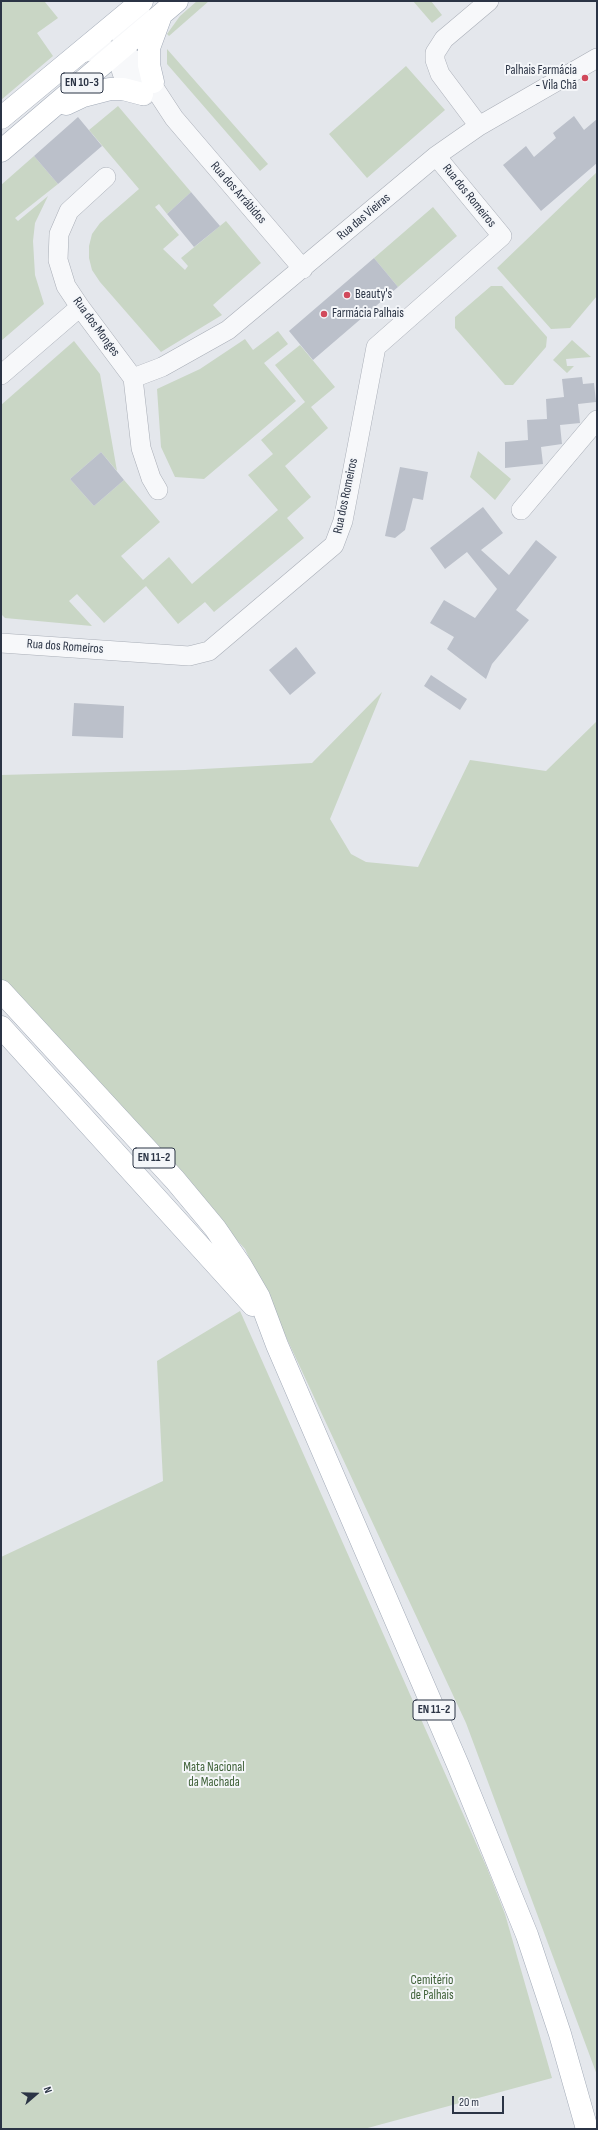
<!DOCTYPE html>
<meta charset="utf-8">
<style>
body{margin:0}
#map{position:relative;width:598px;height:2130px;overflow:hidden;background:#e4e7ec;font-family:"Sofia Sans Condensed",sans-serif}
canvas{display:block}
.frame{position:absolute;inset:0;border:2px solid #2b3445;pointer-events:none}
.north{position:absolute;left:16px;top:2074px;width:40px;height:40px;-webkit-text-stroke:3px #f4f6f9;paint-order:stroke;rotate:70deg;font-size:11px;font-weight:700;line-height:16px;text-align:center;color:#2b3445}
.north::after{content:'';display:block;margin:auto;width:14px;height:18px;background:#2b3445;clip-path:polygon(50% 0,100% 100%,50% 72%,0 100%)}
.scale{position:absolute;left:452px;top:2096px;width:52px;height:18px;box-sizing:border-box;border:2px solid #2b3445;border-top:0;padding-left:5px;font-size:12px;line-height:14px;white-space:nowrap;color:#2b3445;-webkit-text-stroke:3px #f4f6f9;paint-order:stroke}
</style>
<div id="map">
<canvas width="598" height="2130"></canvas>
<div class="frame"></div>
<div class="north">N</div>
<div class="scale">20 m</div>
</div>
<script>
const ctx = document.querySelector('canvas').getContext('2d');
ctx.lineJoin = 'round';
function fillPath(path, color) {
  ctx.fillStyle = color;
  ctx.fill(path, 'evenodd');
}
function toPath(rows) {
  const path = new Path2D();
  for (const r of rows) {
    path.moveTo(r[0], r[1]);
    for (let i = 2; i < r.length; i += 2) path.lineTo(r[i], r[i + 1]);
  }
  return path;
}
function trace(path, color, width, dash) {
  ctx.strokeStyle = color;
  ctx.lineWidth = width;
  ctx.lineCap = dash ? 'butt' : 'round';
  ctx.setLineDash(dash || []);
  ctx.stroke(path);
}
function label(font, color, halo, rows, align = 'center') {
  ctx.font = font + ' "Sofia Sans Condensed",sans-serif';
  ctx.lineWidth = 4;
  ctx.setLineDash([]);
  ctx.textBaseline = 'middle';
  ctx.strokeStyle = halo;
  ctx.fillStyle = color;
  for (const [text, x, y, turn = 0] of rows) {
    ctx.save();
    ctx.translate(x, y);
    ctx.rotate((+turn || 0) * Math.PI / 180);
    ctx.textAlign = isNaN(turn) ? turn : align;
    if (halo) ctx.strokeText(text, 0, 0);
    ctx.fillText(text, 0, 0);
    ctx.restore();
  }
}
const green = toPath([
 [1,1,47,1,45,2,58,18,37,33,53,56,1,100],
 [197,1,209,1,169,36,167,34,180,16],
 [413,1,431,1,442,15,432,23],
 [167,49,268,164,260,171,167,64],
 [406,66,445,110,367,178,329,134],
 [118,106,191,192,167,214,159,204,155,207,179,235,163,249,185,270,188,266,181,258,226,221,261,263,213,305,222,315,161,352,100,282,92,270,89,258,89,246,92,234,100,223,139,189,89,130],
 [34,156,58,184,15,218,18,221,48,196,35,223,33,241,35,275,44,304,1,341,1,185],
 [597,172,597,296,570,328,551,329,497,268],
 [433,207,457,236,398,287,374,258],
 [491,286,502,286,547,337,546,347,513,385,505,385,455,328,455,317],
 [278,331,288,344,264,363,296,401,204,479,175,477,161,447,157,389,200,369,245,339,253,350],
 [572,340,591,357,566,359,567,366,574,366,567,373,553,360],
 [74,341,100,374,117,471,101,452,70,479,94,506,124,480,160,522,121,556,143,580,169,557,192,584,278,510,248,475,273,454,261,440,305,402,275,365,300,345,335,387,311,407,328,428,285,466,311,497,287,518,304,538,214,612,205,602,178,624,146,586,104,623,77,594,69,601,92,626,5,618,1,614,1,405],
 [478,451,511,479,495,500,470,477],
 [382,692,330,819,351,854,366,862,418,867,470,760,546,771,597,721,597,2075,466,1723,245,1249,1,980,1,775,185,770,312,763],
 [240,1311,487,1868,505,1914,552,2078,364,2129,1,2129,1,1557,163,1481,157,1361]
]);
const building = toPath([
 [574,116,584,130,597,119,597,163,541,211,503,165,526,146,534,157,556,138,553,133],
 [78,117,102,146,58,184,34,156],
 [191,192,220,226,194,247,167,214],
 [374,258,398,287,313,360,289,331],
 [582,377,583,384,594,383,596,402,578,404,580,423,560,425,562,444,541,447,543,464,505,468,505,442,528,440,527,420,547,419,546,399,564,397,562,379],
 [101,452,124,480,94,506,70,479],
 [400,467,428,472,423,500,413,498,405,530,395,538,385,536],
 [483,507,503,533,481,550,509,575,536,540,557,557,516,610,529,620,492,664,486,679,447,649,454,637,430,623,444,600,475,618,497,589,467,552,445,569,430,548],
 [296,647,316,673,290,695,269,670],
 [431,675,467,699,460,710,424,686],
 [74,703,124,706,123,738,72,736]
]);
const minor = toPath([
 [140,8,124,32,118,59,122,73,144,96],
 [78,54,98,49,118,52,133,59,138,63,174,118,303,269],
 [479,126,440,74,435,60,435,53,444,39,489,1],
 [106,177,69,211,59,234,58,260,66,286,80,307,133,378,141,448,151,478,158,490],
 [1,375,80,307],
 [133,378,162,367,228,330,436,156,479,126,597,58],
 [521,510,597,420],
 [1,643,189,656,209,651,334,545,343,521,376,347,502,236,436,156]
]);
const primary = toPath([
 [153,82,149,65,149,48,160,18],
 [66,104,83,96,110,89,123,89,142,94],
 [1,118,142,1],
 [1,151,177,1],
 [1,991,175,1180,215,1228,241,1266,259,1297,277,1345,458,1765,527,1935,560,2034,587,2129],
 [1,1027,253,1305]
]);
const markers = [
 [585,78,4,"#d1495b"],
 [347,295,4,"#d1495b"],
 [324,314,4,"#d1495b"]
];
const shields = [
 [82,83,42],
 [154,1158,42],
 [434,1710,42]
];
const shieldNames = [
 ["EN 10-3",82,83],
 ["EN 11-2",154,1158],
 ["EN 11-2",434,1710]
];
const poiNames = [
 ["Palhais Farmácia",577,71,"right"],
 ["- Vila Chã",577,86,"right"],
 ["Beauty's",355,295],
 ["Farmácia Palhais",332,314]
];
const streetNames = [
 ["Rua dos Arrábidos",238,193,49],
 ["Rua dos Romeiros",469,196,51],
 ["Rua das Vieiras",364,217,-40],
 ["Rua dos Monges",96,327,54],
 ["Rua dos Romeiros",346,496,-78],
 ["Rua dos Romeiros",65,647,4]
];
const parkNames = [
 ["Mata Nacional",214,1768],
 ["da Machada",214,1783],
 ["Cemitério",432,1981],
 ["de Palhais",432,1996]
];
fillPath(green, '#c9d6c5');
fillPath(building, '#bbc0ca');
trace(minor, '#a9aeb7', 20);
trace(primary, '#a3abb8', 23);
trace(minor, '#f7f8fa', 19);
trace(primary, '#fff', 22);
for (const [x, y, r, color] of markers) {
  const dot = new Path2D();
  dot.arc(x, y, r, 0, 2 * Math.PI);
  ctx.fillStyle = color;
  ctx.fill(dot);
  trace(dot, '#f4f6f9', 1.5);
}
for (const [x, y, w] of shields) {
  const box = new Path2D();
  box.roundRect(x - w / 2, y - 10, w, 20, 3);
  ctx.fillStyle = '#f4f6f9';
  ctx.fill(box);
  trace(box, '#2b3445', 1);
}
label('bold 12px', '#2b3445', null, shieldNames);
label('13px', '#2b3445', '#f4f6f9', poiNames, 'left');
label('13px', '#2b3445', '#f4f6f9', streetNames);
label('13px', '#3f6138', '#f4f6f9', parkNames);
</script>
